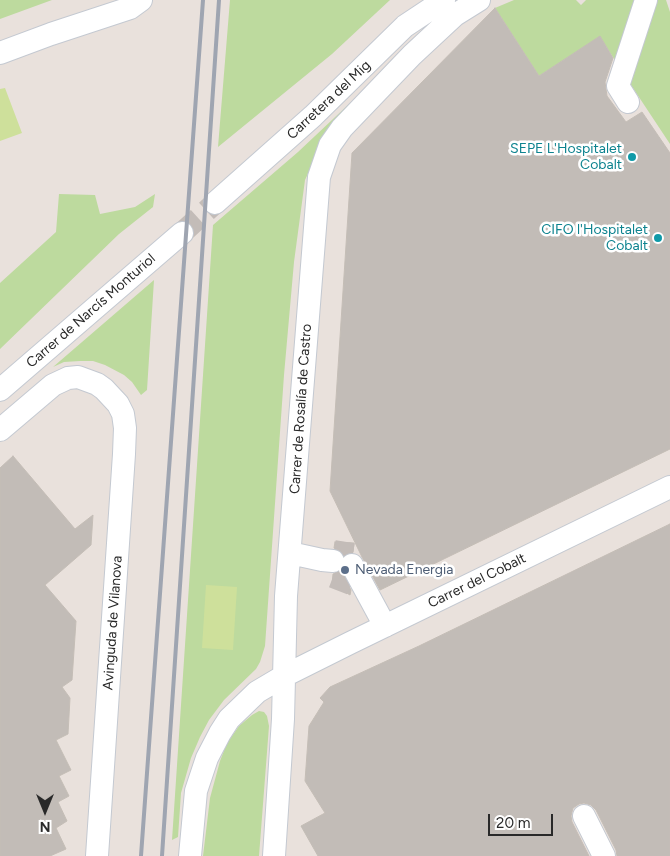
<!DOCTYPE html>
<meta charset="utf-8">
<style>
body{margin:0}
#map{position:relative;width:670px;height:856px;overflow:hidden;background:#e9e1dc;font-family:Figtree,sans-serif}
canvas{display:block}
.north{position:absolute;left:20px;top:786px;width:50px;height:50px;-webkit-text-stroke:4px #fff;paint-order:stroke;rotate:180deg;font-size:14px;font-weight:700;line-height:20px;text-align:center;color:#292929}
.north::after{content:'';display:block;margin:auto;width:18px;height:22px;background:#292929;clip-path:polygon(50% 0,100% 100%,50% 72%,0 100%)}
.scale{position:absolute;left:488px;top:814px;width:65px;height:22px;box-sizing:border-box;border:2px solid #292929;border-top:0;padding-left:6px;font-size:15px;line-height:18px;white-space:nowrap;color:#292929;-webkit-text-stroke:4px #fff;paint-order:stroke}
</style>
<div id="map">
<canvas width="670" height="856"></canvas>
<div class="north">N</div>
<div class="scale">20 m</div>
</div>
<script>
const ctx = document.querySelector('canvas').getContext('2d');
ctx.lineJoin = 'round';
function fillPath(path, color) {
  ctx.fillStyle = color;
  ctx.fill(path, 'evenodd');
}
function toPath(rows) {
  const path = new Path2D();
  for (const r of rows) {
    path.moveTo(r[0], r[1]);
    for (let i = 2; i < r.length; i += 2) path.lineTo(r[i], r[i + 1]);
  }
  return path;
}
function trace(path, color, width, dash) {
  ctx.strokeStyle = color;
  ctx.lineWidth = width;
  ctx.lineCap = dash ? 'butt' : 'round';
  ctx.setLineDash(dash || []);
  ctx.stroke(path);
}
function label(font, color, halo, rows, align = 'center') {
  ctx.font = font + ' Figtree,sans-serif';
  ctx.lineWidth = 5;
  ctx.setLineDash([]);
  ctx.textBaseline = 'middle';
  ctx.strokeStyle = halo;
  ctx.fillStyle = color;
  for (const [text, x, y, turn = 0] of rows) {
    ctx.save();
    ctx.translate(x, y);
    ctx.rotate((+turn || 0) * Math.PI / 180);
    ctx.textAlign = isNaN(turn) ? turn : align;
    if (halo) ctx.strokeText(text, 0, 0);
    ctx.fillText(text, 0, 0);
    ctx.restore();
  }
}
const green = toPath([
 [0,0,52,0,0,19],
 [230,0,390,0,332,54,218,147],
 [514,0,576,0,581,5,586,0,640,0,618,65,600,37,539,76,495,8],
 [651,0,666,0,670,12,670,144,625,76],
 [367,87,319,150,305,180,294,262,284,375,265,646,260,662,256,669,224,700,209,720,200,737,191,758,181,793,178,837,172,840,213,225,298,152],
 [59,194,95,195,100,214,135,207,155,194,153,207,119,234,0,349,0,283,56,232],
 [154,280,147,390,141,395,132,382,124,375,105,365,93,361,80,361,64,362,53,367],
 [259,711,264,712,267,716,269,726,259,856,203,856,210,798,220,761,227,743,239,726,252,715]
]);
const pitch = toPath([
 [5,88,22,133,0,141,0,89],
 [206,585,237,587,233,650,202,648]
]);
const building = toPath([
 [495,8,539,76,600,36,613,58,605,82,607,96,626,122,642,112,670,153,670,449,380,590,362,557,330,491,352,153,495,8],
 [13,456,75,529,93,515,91,545,45,585,76,621,72,680,62,687,70,698,68,734,56,740,71,770,59,776,69,796,58,802,67,821,56,828,66,849,50,856,0,856,0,468,13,456],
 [670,524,670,856,617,856,616,850,596,810,591,805,584,803,579,804,573,808,571,816,572,822,589,856,318,856,301,826,325,813,305,781,309,726,324,702,320,698,330,687,419,646,670,524],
 [335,542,354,543,353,552,344,555,340,550,334,548,335,542],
 [340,571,351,590,350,595,332,584,333,574,340,571]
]);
const minorTunnel = toPath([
 [182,233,215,203],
 [334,551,353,554],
 [333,577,351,584]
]);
const minor = toPath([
 [0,53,51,34,130,8,141,0],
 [628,102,618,86,646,0],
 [215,203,313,116,405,26,444,0],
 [0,390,182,233],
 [0,430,53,385,68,378,78,377,97,384,104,389,118,404,123,414,125,428,124,454,97,856],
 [290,553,322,560,333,561],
 [352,565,385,626],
 [584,816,604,856],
 [190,856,196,791,207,758,220,733,229,719,257,692,284,676,350,643,670,487],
 [274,856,283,719,286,596,319,177,330,145,342,128,412,55,455,15,479,0]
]);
const rail = toPath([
 [141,856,203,0],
 [162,856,219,0]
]);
const markers = [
 [632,157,5,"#0f9aa8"],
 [658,238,5,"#0f9aa8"],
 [345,570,5,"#5c6f8a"]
];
const streetNames = [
 ["Carretera del Mig",329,100,-43],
 ["Carrer de Narcís Monturiol",91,311,-41],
 ["Carrer de Rosalía de Castro",301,409,-86],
 ["Carrer del Cobalt",477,581,-26],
 ["Avinguda de Vilanova",113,623,-86]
];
const cultureNames = [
 ["SEPE L'Hospitalet",622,149],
 ["Cobalt",622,165],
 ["CIFO l'Hospitalet",648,230],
 ["Cobalt",648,246]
];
const serviceNames = [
 ["Nevada Energia",355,570]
];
fillPath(green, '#bdda9e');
fillPath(pitch, '#cee09b');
fillPath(building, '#c2bcb7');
trace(building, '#c4bdb6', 1);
trace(minorTunnel, '#c3bcb8', 22, [22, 11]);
trace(minor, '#c4c9d1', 24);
trace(minor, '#fff', 22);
trace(rail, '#9fa5b1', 4);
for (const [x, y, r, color] of markers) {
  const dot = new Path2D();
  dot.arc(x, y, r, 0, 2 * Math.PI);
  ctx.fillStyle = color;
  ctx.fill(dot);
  trace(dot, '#fff', 2);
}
label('14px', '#292929', '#fff', streetNames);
label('14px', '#0d838f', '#fff', cultureNames, 'right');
label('14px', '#4e5e75', '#fff', serviceNames, 'left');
</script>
